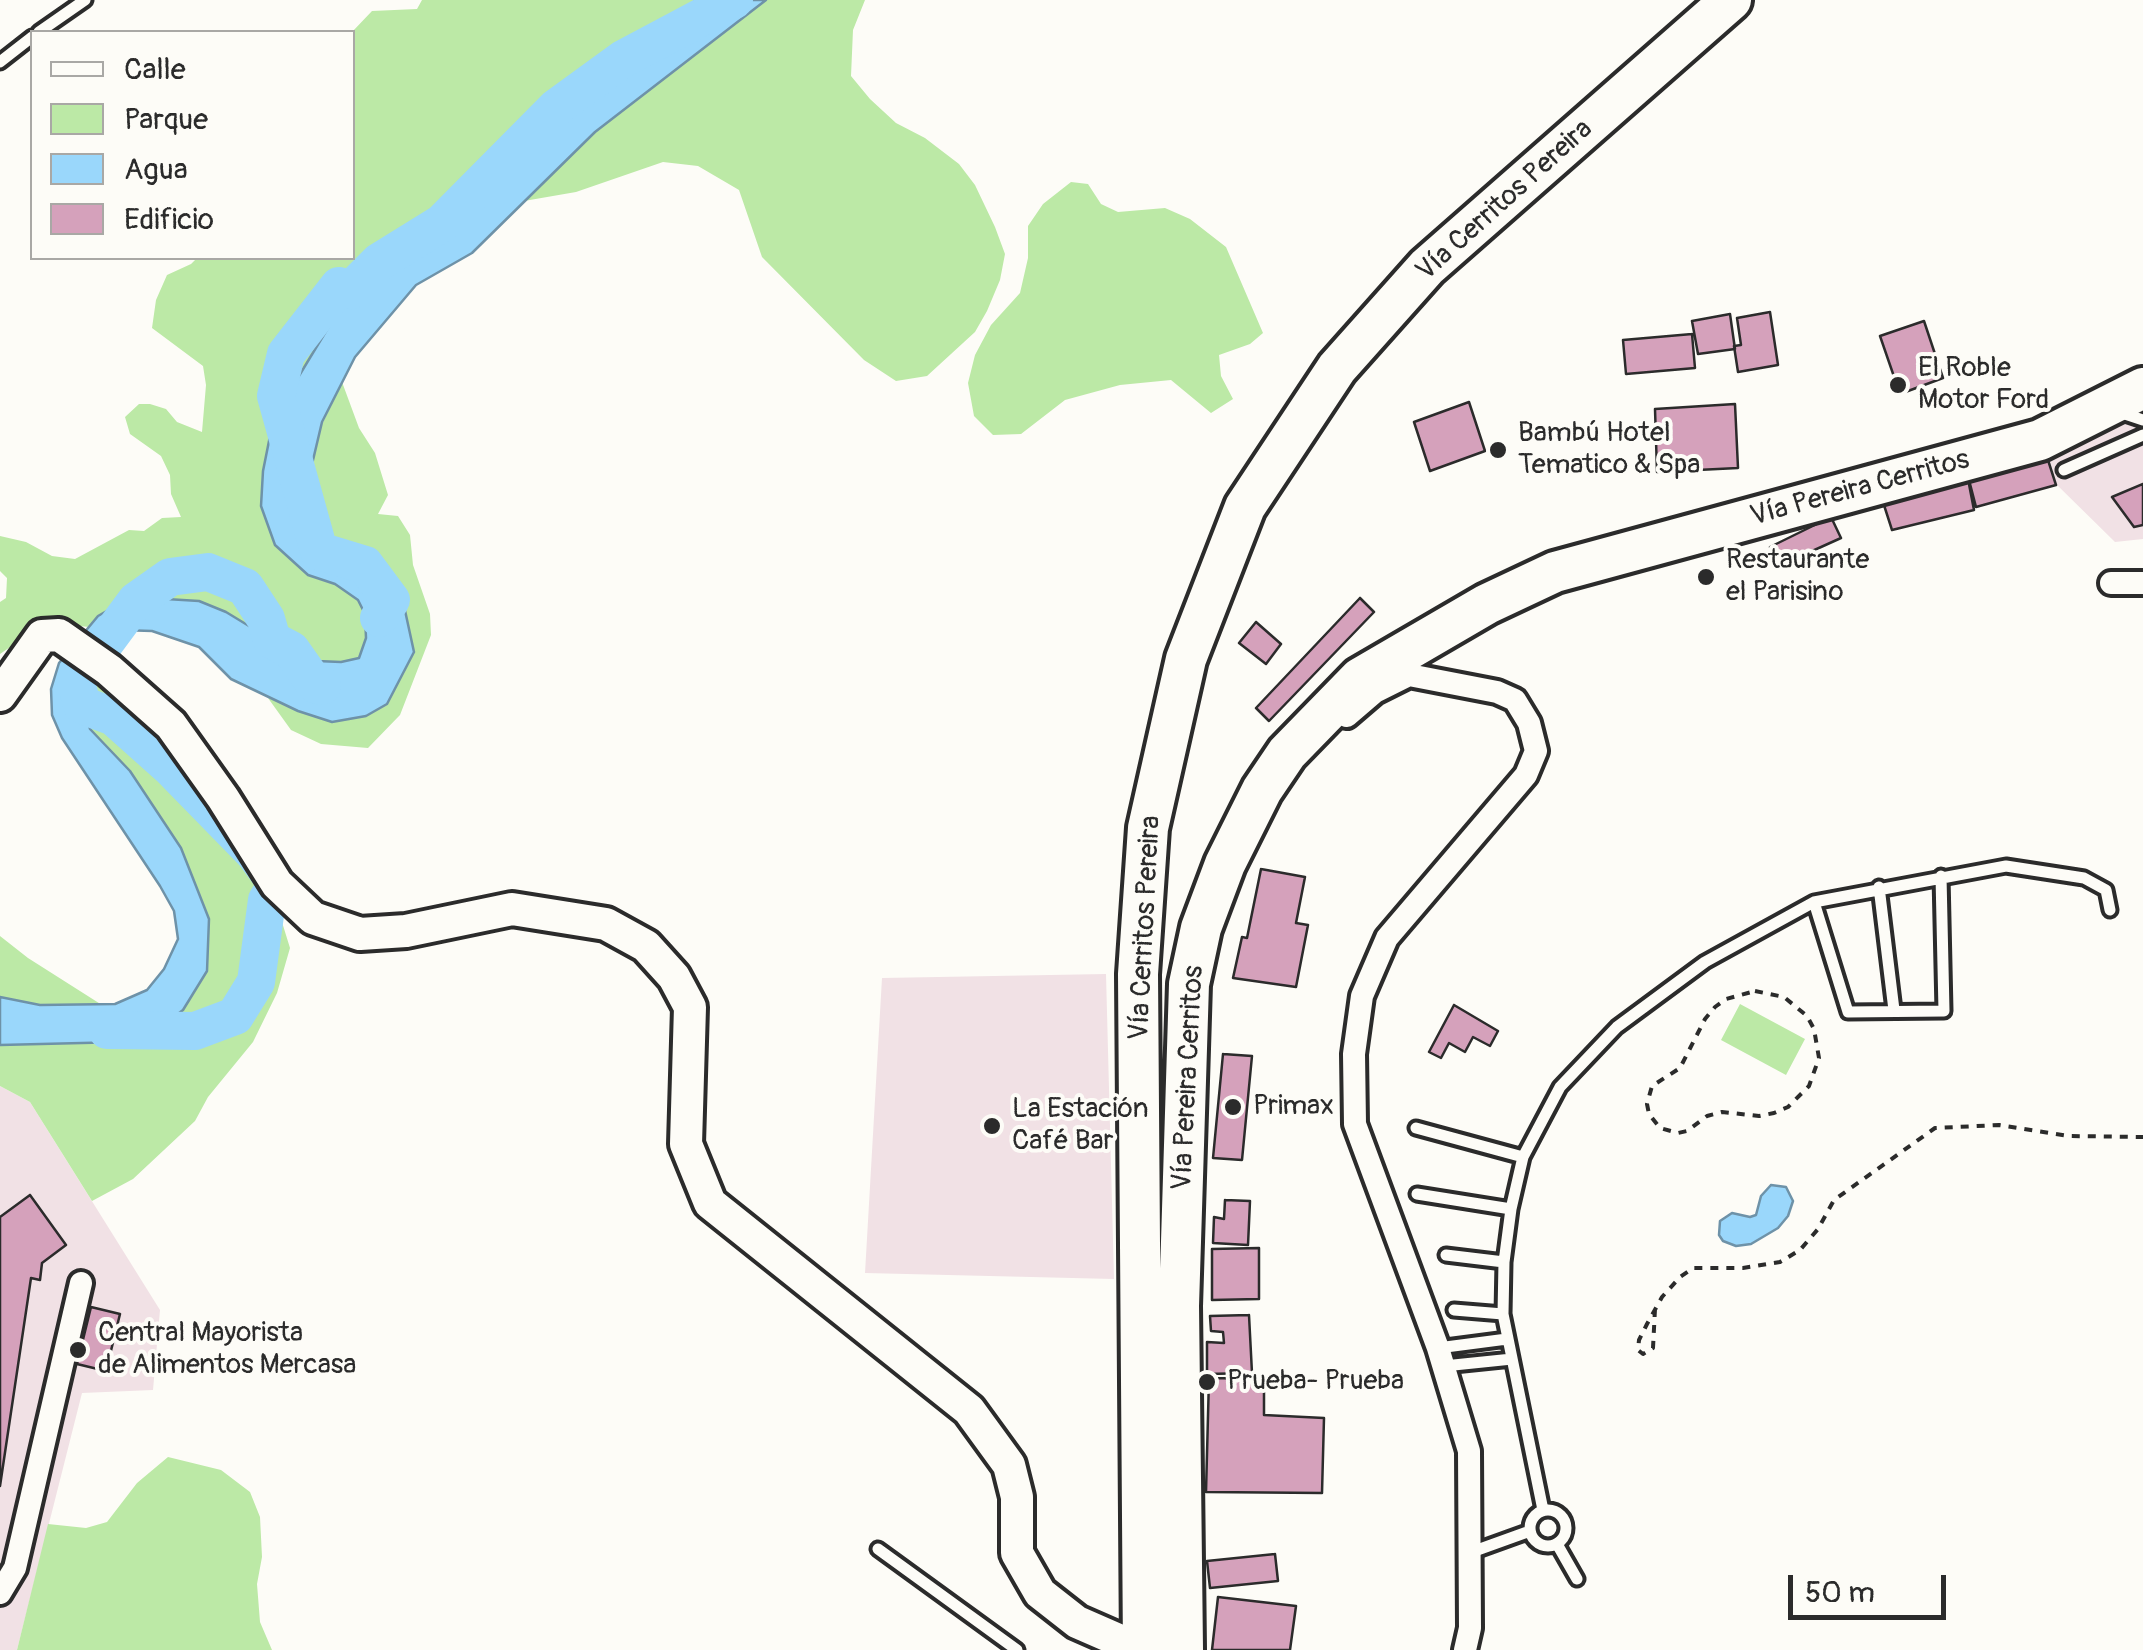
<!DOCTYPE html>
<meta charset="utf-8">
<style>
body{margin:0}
#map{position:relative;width:2143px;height:1650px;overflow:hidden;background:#fdfcf7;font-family:Pangolin,sans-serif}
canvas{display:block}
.legend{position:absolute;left:30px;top:30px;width:325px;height:230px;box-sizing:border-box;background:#fdfcf7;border:2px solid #a9a8a5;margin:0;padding:12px 18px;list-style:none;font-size:30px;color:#2b2b2b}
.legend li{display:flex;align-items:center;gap:20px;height:50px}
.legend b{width:50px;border:2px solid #a9a8a5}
.scale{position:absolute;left:1788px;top:1575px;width:158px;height:45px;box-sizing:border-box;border:5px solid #2b2b2b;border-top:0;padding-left:12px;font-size:30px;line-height:35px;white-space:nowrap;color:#2b2b2b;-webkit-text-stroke:8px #fdfcf7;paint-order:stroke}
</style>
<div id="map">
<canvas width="2143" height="1650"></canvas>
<ul class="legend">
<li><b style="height:12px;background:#fdfcf7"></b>Calle</li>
<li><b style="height:28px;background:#bce9a6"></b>Parque</li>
<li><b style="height:28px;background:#9ad7fb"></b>Agua</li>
<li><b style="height:28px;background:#d5a1bb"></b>Edificio</li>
</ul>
<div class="scale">50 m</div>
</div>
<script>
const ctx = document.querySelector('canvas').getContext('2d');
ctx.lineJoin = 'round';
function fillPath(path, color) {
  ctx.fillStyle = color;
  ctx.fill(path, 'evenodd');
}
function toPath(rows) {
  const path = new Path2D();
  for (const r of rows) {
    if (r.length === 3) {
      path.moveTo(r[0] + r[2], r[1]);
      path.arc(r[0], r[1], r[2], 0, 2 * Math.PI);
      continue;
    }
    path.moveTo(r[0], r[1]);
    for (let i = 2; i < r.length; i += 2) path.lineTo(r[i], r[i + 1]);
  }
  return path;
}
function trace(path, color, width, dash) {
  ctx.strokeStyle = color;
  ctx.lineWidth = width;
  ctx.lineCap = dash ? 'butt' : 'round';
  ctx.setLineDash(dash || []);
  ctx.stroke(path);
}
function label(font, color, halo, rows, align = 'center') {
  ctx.font = font + ' Pangolin,sans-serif';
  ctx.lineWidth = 8;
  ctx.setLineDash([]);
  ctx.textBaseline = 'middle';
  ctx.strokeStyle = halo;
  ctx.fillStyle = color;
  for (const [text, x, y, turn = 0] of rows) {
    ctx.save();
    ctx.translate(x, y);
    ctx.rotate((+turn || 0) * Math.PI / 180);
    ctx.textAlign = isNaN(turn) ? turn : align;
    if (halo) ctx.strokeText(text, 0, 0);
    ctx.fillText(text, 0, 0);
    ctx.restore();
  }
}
const built = toPath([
 [2143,388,2143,539,2115,542,2056,484,2040,440],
 [1106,974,1114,1279,865,1273,882,978],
 [0,1086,30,1102,160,1310,153,1390,82,1393,17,1650,0,1650]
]);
const green = toPath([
 [422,0,696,0,548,126,505,178,442,223,379,262,351,290,288,394,270,436,263,471,261,507,275,545,308,575,336,584,358,600,365,614,366,638,359,658,341,662,317,661,272,640,226,612,199,601,98,616,89,627,70,625,32,632,0,654,0,602,6,598,7,578,0,571,0,536,26,542,52,556,75,559,129,530,144,531,162,518,181,517,171,494,170,475,161,456,130,434,125,417,139,404,150,404,166,409,177,422,202,432,206,385,203,366,152,328,156,300,167,275,191,264,197,258,352,258,352,32,372,11,417,9],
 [766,0,865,0,853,30,851,76,870,99,896,123,925,138,959,164,975,185,995,227,1005,254,1000,280,987,311,975,332,927,376,896,381,864,360,762,257,739,190,698,166,663,162,576,192,524,201,595,132],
 [1071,182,1088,184,1101,204,1118,212,1165,208,1190,219,1226,247,1263,333,1250,344,1219,355,1221,376,1233,399,1211,413,1171,380,1120,385,1065,400,1021,434,993,435,974,416,968,383,975,355,991,325,1020,293,1028,258,1028,226,1043,204],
 [342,382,359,428,375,453,388,495,378,514,398,516,410,535,413,565,430,614,431,635,400,715,368,748,321,744,291,730,268,698,332,722,401,592,318,551,305,494,316,437],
 [83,664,171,725,277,906,290,948,277,993,253,1042,208,1097,195,1121,133,1179,92,1201,30,1102,0,1086,0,1045,62,1043,183,1010,181,848,130,771,90,730,76,682],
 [0,936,28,958,102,1005,40,1005,0,997],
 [1740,1004,1805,1039,1786,1075,1721,1040],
 [168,1457,221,1470,250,1492,260,1517,262,1557,257,1584,260,1622,272,1650,17,1650,48,1524,86,1528,107,1522,137,1483]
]);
const water = toPath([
 [696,0,766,0,595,132,472,253,416,285,355,357,322,422,305,494,319,551,401,592,414,652,387,704,366,716,332,722,298,711,231,679,199,647,152,631,121,630,83,664,76,682,90,729,130,771,181,848,209,919,207,971,183,1010,156,1031,123,1042,0,1045,0,997,40,1005,115,1004,147,990,164,969,178,939,174,911,160,886,62,738,52,715,51,689,59,663,98,616,112,608,136,601,166,599,199,601,226,612,272,640,317,661,341,662,359,658,366,638,365,614,358,600,335,584,308,575,275,545,261,506,263,471,270,436,288,394,351,290,379,262,442,223,505,178,548,126,696,0],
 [1771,1185,1786,1187,1793,1201,1788,1216,1778,1228,1751,1244,1736,1246,1723,1241,1719,1235,1720,1221,1732,1213,1750,1217,1756,1215,1761,1196,1771,1185]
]);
const river = toPath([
 [379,618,391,600,365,565,319,551,276,396,286,354,339,286,351,290,379,262,442,223,557,107,623,59,734,0],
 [107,1030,195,1031,235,1016,256,982,267,900,277,884,254,853,170,767,114,717,82,705,76,682,136,601,170,577,208,572,245,587,266,619,272,640,291,650,315,684,322,686]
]);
const building = toPath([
 [1770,312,1778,365,1738,372,1734,346,1741,345,1737,318,1770,312],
 [1730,314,1735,349,1698,354,1692,321,1730,314],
 [1924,321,1943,378,1900,394,1880,336,1924,321],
 [1692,334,1695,368,1626,374,1623,340,1692,334],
 [1469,402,1485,451,1430,471,1414,422,1469,402],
 [1735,404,1738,468,1657,472,1655,409,1735,404],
 [2048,460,2056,485,1976,507,1969,480,2048,460],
 [1968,479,1974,510,1892,530,1883,502,1968,479],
 [2143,484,2143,525,2134,527,2112,497,2143,484],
 [1831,517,1841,538,1779,566,1770,547,1831,517],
 [1360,598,1374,612,1269,721,1256,708,1360,598],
 [1256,622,1281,644,1266,664,1239,643,1256,622],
 [1261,869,1305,877,1296,923,1308,925,1296,987,1233,978,1242,937,1247,938,1261,869],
 [1454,1005,1498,1031,1490,1046,1473,1037,1465,1052,1449,1043,1441,1058,1429,1052,1454,1005],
 [1223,1054,1252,1056,1242,1160,1213,1158,1223,1054],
 [30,1195,66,1245,42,1263,40,1280,31,1278,0,1486,0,1217,30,1195],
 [1225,1200,1250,1201,1248,1245,1213,1243,1214,1217,1224,1219,1225,1200],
 [1259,1248,1259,1299,1212,1300,1212,1249,1259,1248],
 [91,1307,120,1314,106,1371,77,1364,91,1307],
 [1249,1315,1252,1373,1207,1374,1207,1342,1224,1343,1223,1332,1211,1331,1210,1316,1249,1315],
 [1209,1378,1264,1379,1264,1415,1324,1418,1322,1493,1206,1492,1209,1378],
 [1275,1554,1278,1581,1210,1588,1207,1561,1275,1554],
 [1218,1597,1296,1606,1290,1650,1212,1650,1218,1597]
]);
const path = toPath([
 [1755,991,1784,997,1807,1016,1814,1029,1819,1058,1809,1086,1788,1107,1774,1113,1759,1116,1722,1112,1707,1116,1687,1131,1678,1133,1660,1128,1649,1114,1647,1104,1652,1086,1680,1068,1705,1019,1715,1007,1726,999,1755,991],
 [1655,1309,1653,1348,1643,1354,1638,1350,1639,1340,1647,1324,1662,1297,1680,1277,1693,1268,1743,1268,1780,1262,1800,1250,1818,1229,1834,1200,1935,1128,1999,1125,2069,1136,2143,1137]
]);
const lane = toPath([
 [39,32,85,0],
 [0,62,32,37],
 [2119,412,2143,420],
 [2064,470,2143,435],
 [1879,887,1894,1010],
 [1814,902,1848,1012,1944,1011,1941,876],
 [1416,1128,1523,1157],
 [1417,1194,1511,1209],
 [1446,1255,1504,1262],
 [1454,1310,1503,1314],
 [1438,1348,1507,1339],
 [1444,1366,1512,1359],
 [1543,1510,1503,1314,1504,1262,1511,1209,1523,1157,1560,1087,1617,1027,1705,962,1814,902,2006,866,2084,878,2106,890,2110,910],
 [1548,1528,18],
 [1557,1544,1577,1579],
 [878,1549,1017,1650],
 [1469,1553,1530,1531]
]);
const street = toPath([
 [2111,583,2143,583],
 [1347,716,1375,692,1409,675,1497,692,1515,700,1529,723,1536,751,1526,775,1387,938,1362,996,1354,1054,1355,1124,1438,1348,1469,1451,1470,1628,1465,1650],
 [0,1593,15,1568,81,1283]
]);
const secondary = toPath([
 [0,695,42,636,59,635,109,670,171,725,223,798,277,884,313,918,360,934,406,931,512,909,606,924,646,946,674,977,690,1007,686,1144,710,1203,969,1410,1009,1465,1017,1497,1017,1553,1040,1593,1077,1622,1141,1650]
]);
const highway = toPath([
 [1143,1650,1138,974,1148,828,1186,659,1245,507,1337,368,1427,267,1731,0],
 [1183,1650,1179,1306,1189,984,1201,928,1225,864,1262,790,1287,753,1360,678,1487,604,1555,572,2040,440,2143,388]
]);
const markers = [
 [1898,385,10,"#2b2b2b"],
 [1498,450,10,"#2b2b2b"],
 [1706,577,10,"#2b2b2b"],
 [1233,1107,10,"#2b2b2b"],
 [992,1126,10,"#2b2b2b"],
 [78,1350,10,"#2b2b2b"],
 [1207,1382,10,"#2b2b2b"]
];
const streetNames = [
 ["Vía Cerritos Pereira",1505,201,-42],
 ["Vía Pereira Cerritos",1860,489,-15],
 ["Vía Cerritos Pereira",1146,928,-87],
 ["Vía Pereira Cerritos",1189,1078,-87]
];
const poiNames = [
 ["El Roble",1918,369],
 ["Motor Ford",1918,401],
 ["Bambú Hotel",1518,434],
 ["Tematico & Spa",1518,466],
 ["Restaurante",1726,561],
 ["el Parisino",1726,593],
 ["Primax",1253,1107],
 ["La Estación",1012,1110],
 ["Café Bar",1012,1142],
 ["Central Mayorista",98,1334],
 ["de Alimentos Mercasa",98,1366],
 ["Prueba- Prueba",1227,1382]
];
fillPath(built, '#f1e1e5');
fillPath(green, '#bce9a6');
fillPath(water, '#9ad7fb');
trace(water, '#6e92a8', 2.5);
trace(river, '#9ad7fb', 38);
fillPath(building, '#d5a1bb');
trace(building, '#2b2b2b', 2.5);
trace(lane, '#2b2b2b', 19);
trace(street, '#2b2b2b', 30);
trace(secondary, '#2b2b2b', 40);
trace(highway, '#2b2b2b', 48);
trace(path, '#2b2b2b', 4, [8, 8]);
trace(lane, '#fdfcf7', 11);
trace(street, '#fdfcf7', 22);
trace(secondary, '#fdfcf7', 32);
trace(highway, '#fdfcf7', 40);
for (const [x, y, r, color] of markers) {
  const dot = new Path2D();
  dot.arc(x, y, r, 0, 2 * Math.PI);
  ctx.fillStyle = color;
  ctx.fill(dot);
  trace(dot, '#fdfcf7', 4);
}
label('28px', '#2b2b2b', '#fdfcf7', streetNames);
label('28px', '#2b2b2b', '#fdfcf7', poiNames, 'left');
</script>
